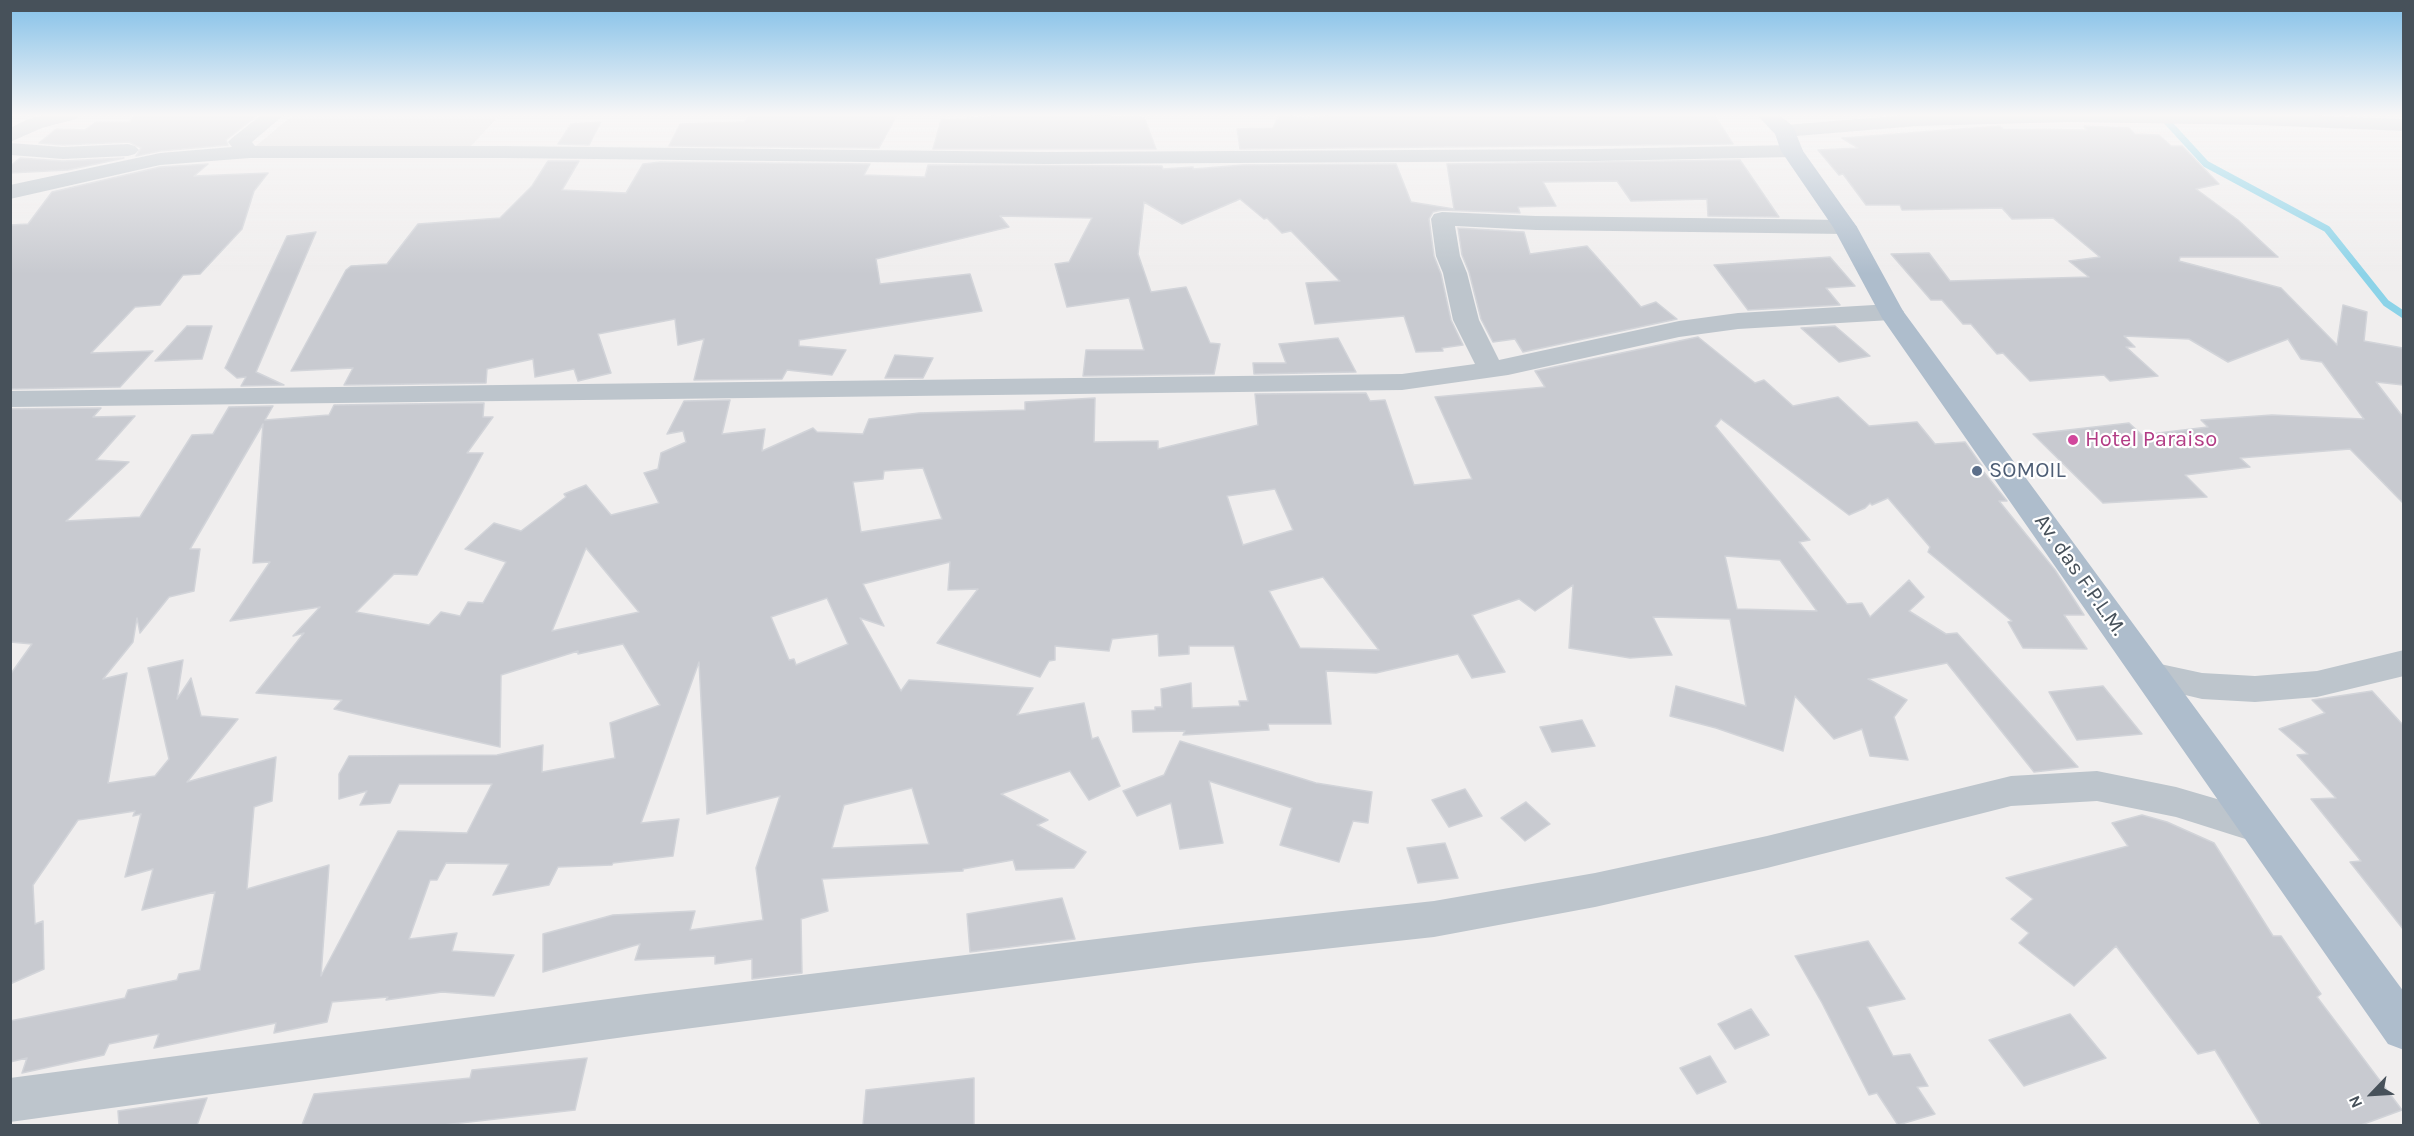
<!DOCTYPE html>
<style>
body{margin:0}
#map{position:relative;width:2414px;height:1136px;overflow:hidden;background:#f0eeee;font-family:Karla,sans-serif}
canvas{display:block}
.frame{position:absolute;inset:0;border:12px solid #47515a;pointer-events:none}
.north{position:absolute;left:2342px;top:1064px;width:60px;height:60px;-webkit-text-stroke:4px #fff;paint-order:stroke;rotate:245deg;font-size:16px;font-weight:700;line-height:24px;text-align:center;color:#47515a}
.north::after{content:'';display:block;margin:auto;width:21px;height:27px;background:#47515a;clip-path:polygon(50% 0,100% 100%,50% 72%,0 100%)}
</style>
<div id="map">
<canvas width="2414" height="1136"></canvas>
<div class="frame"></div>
<div class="north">N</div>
</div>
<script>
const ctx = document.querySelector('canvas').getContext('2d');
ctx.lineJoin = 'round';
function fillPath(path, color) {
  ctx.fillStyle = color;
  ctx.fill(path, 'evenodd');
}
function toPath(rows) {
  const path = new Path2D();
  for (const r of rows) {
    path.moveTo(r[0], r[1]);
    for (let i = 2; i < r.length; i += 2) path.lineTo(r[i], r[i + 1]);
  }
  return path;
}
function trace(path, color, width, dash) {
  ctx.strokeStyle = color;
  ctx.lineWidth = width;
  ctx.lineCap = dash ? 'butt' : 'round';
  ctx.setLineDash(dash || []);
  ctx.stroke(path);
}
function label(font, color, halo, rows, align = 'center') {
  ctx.font = font + ' Karla,sans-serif';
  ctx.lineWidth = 4.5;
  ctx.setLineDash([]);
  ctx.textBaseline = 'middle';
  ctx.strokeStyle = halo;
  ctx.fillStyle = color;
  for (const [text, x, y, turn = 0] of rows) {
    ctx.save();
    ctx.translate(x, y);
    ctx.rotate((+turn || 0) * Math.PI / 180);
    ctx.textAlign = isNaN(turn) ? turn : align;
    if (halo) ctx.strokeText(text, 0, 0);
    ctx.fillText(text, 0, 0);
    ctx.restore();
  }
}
const education = toPath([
 [293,115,500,115,470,147,251,150]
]);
const stream = toPath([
 [2161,115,2206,164,2327,229,2386,303,2404,315]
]);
const building = toPath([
 [134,115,258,115,226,140,228,145,160,151,136,156,141,148,129,142,63,145,39,143,56,129,85,130,96,122,130,122,134,115],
 [749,115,897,115,879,148,669,146,680,124,745,122,749,115],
 [1012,115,1144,117,1156,149,933,149,941,120,1012,115],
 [1279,115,1307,118,1343,115,1715,116,1733,144,1240,149,1237,129,1273,128,1279,115],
 [601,122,589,145,558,144,571,124,601,122],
 [2000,126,2003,129,2087,130,2084,126,2129,128,2135,134,2159,135,2171,146,2182,146,2219,184,2196,189,2238,220,2278,257,2180,257,2179,261,2281,288,2337,345,2343,305,2367,312,2364,341,2403,348,2403,385,2376,382,2403,417,2403,503,2350,449,2240,458,2250,467,2185,475,2207,497,2103,503,2033,434,2129,423,2142,435,2208,427,2201,420,2272,415,2364,419,2322,362,2301,359,2288,339,2228,362,2189,339,2124,336,2135,347,2126,347,2158,376,2110,381,2104,375,2030,381,2003,353,1997,354,1971,324,1963,324,1942,300,1931,300,1891,254,1929,253,1950,281,2089,277,2069,261,2100,257,2053,218,2012,219,2002,208,1902,210,1900,205,1866,205,1843,174,1839,175,1818,150,1858,148,1842,138,2000,126],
 [20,158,63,161,124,158,68,170,10,173,10,166,20,158],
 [1740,160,1779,217,1708,216,1707,199,1631,201,1617,181,1543,182,1556,206,1518,207,1520,213,1442,210,1433,212,1429,219,1434,256,1441,274,1451,320,1463,345,1442,348,1443,351,1416,352,1404,316,1315,324,1306,283,1340,281,1291,231,1282,233,1267,218,1264,219,1240,199,1182,224,1144,202,1138,254,1151,292,1186,287,1210,343,1220,344,1214,374,1083,376,1086,350,1144,350,1129,298,1067,307,1055,264,1069,262,1092,218,1000,216,1009,227,876,259,880,284,970,274,982,311,799,340,799,346,846,350,832,375,787,370,782,379,694,380,704,339,678,345,675,319,598,334,611,373,578,381,574,369,535,377,533,359,487,369,486,383,344,385,353,368,291,371,346,270,351,266,387,264,418,224,500,218,532,186,548,161,579,161,562,190,626,193,643,164,660,162,870,164,864,175,925,177,928,165,1162,166,1163,169,1193,167,1193,169,1243,165,1396,164,1411,202,1454,209,1447,164,1740,160],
 [208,164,194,176,268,173,254,191,242,229,200,274,183,275,160,305,135,307,91,353,153,351,120,387,10,389,10,225,28,224,52,192,160,167,208,164],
 [1458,228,1524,232,1530,254,1587,246,1641,307,1656,302,1677,319,1523,352,1515,339,1493,342,1481,319,1469,272,1462,255,1458,228],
 [316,232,256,372,284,385,241,386,246,377,237,378,225,368,287,236,316,232],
 [1830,257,1855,286,1826,288,1840,305,1748,310,1714,265,1830,257],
 [187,326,212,326,202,359,155,361,187,326],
 [1835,326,1870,356,1839,362,1801,328,1835,326],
 [1698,337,1755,383,1764,380,1793,406,1838,397,1869,426,1917,422,1935,444,1965,442,1982,466,1979,466,2007,501,1999,501,2055,570,2084,615,2064,615,2087,649,2023,648,2008,622,2012,621,1928,552,1930,547,1888,498,1872,505,1870,503,1865,508,1849,515,1721,419,1715,426,1810,540,1799,542,1847,604,1862,603,1870,617,1909,580,1924,597,1909,611,1946,634,1957,633,2078,767,2034,772,1947,663,1868,679,1907,700,1894,717,1908,760,1870,756,1862,729,1834,739,1795,696,1783,751,1716,728,1670,716,1676,686,1746,706,1730,619,1653,617,1672,655,1630,658,1569,648,1573,585,1535,611,1519,599,1472,615,1505,672,1472,678,1458,654,1376,673,1326,671,1331,724,1268,724,1269,730,1183,735,1185,731,1133,732,1132,711,1155,710,1155,707,1162,707,1161,689,1191,683,1192,708,1240,706,1239,701,1248,701,1234,646,1189,646,1189,654,1159,656,1158,634,1112,639,1109,651,1055,646,1055,660,1049,661,1040,677,937,643,978,589,948,590,950,562,863,584,884,626,860,618,901,691,909,680,1033,688,1017,715,1084,703,1092,739,1098,737,1120,786,1089,800,1070,771,1001,794,1048,820,1037,825,1086,852,1074,868,1016,870,1013,860,963,869,963,871,822,879,828,911,801,919,802,973,752,979,752,959,715,964,715,956,635,960,640,944,543,972,543,934,613,915,695,911,690,930,763,920,756,868,780,796,707,814,699,662,641,823,679,819,673,856,613,863,612,865,558,867,549,885,493,895,509,864,446,863,437,880,430,880,409,939,457,933,452,951,514,955,494,996,442,992,386,1000,388,997,332,1002,327,1022,274,1033,276,1023,154,1048,159,1034,109,1044,104,1055,22,1073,27,1058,10,1062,10,1021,125,998,128,990,177,980,179,974,200,970,215,892,142,910,153,869,125,877,141,814,133,816,135,811,78,820,33,885,35,924,43,921,44,969,10,984,10,675,32,644,10,642,10,409,101,408,93,417,135,416,96,460,129,462,66,521,140,517,192,435,213,434,229,407,273,406,265,420,329,415,334,405,484,403,483,417,493,417,467,453,483,453,417,575,394,574,356,612,429,625,441,612,460,616,468,602,483,603,506,562,465,549,494,523,521,531,566,497,564,494,586,485,611,515,659,503,644,473,658,469,661,453,686,442,683,431,667,434,684,401,730,400,722,434,765,429,762,451,813,428,817,432,863,434,869,419,919,413,1025,410,1025,402,1095,398,1094,442,1158,441,1158,449,1258,425,1255,394,1366,393,1370,401,1385,400,1414,485,1472,479,1435,397,1545,387,1535,371,1698,337],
 [263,424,253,563,270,562,230,621,320,607,293,636,304,633,256,693,342,700,334,709,500,747,501,675,578,651,578,654,623,644,660,705,610,723,615,758,542,772,543,745,497,755,349,756,339,774,339,799,367,791,360,805,390,803,399,784,492,784,467,833,398,831,321,976,329,865,247,889,254,807,272,801,276,757,187,782,238,719,201,716,191,678,177,699,183,660,148,668,169,759,155,776,108,783,127,673,103,679,133,642,137,618,140,633,169,597,194,591,200,549,190,549,263,424],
 [923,468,942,519,861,532,853,482,883,479,884,471,923,468],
 [1275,489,1293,530,1243,545,1227,496,1275,489],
 [586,548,639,612,552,631,586,548],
 [1725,556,1780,560,1817,611,1737,609,1725,556],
 [1323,577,1379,650,1300,648,1269,591,1323,577],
 [827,598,848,644,796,665,794,659,789,660,771,617,827,598],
 [912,788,929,844,832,848,844,805,912,788],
 [1338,338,1356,372,1254,374,1253,363,1286,363,1279,344,1338,338],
 [895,355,933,358,923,378,885,378,895,355],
 [2103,686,2142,734,2077,740,2049,692,2103,686],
 [2372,691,2403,725,2403,929,2350,862,2361,861,2311,799,2336,798,2297,755,2308,754,2279,729,2325,713,2312,700,2372,691],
 [1582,720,1595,746,1552,752,1540,727,1582,720],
 [1180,741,1316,783,1372,792,1368,823,1353,821,1339,862,1280,845,1292,808,1209,781,1223,843,1180,849,1171,803,1137,816,1123,791,1164,775,1180,741],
 [1465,789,1482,816,1449,827,1432,800,1465,789],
 [1526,802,1550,824,1525,841,1501,818,1526,802],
 [2142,815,2167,822,2214,843,2273,936,2281,936,2321,994,2317,997,2402,1110,2361,1125,2261,1125,2215,1050,2198,1054,2116,946,2074,986,2019,943,2029,933,2011,919,2033,899,2006,878,2128,846,2112,823,2142,815],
 [1445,843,1458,878,1418,883,1407,848,1445,843],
 [1062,898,1075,939,970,952,967,914,1062,898],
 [1868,941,1905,999,1867,1007,1893,1056,1910,1054,1928,1086,1917,1087,1935,1114,1898,1125,1877,1093,1869,1095,1822,1003,1795,956,1868,941],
 [1751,1009,1769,1035,1735,1049,1718,1024,1751,1009],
 [2070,1014,2106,1058,2024,1086,1989,1040,2070,1014],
 [1710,1056,1726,1082,1697,1094,1680,1068,1710,1056],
 [587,1058,575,1110,443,1125,302,1125,314,1094,470,1078,472,1070,587,1058],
 [974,1078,974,1125,863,1125,866,1090,974,1078],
 [207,1098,197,1125,119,1125,118,1111,207,1098]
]);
const minor = toPath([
 [44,115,79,115,76,119,42,128,10,142,10,128,28,119,44,115],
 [261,115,284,115,252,142,255,146,504,146,1045,152,1597,149,1792,145,1800,146,1803,151,1800,156,1792,157,1597,161,1045,164,504,158,250,158,160,165,10,199,10,185,160,153,232,147,228,142,232,138,261,115],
 [1906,115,2303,115,2404,119,2404,131,2257,125,2071,122,1917,126,1785,137,1778,135,1775,131,1778,127,1785,125,1906,115],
 [10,143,63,147,128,144,135,146,139,150,135,154,128,156,63,159,10,155,10,143],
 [1442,212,1536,216,1845,220,1853,222,1857,227,1853,232,1845,234,1536,230,1455,226,1460,256,1467,273,1479,320,1499,360,1679,321,1738,313,1891,304,1900,307,1904,312,1900,317,1891,320,1738,329,1679,337,1508,375,1402,390,10,407,10,391,1402,374,1475,364,1453,320,1443,273,1436,256,1431,219,1434,214,1442,212],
 [2404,650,2404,676,2317,697,2255,702,2202,699,2139,684,2134,675,2139,666,2151,662,2202,673,2255,676,2317,671,2404,650],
 [2097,771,2176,787,2258,811,2271,816,2277,827,2271,838,2258,843,2176,817,2097,801,2011,806,1767,868,1595,907,1434,937,1195,963,646,1034,10,1122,10,1078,646,994,1195,927,1434,901,1595,873,1767,836,2011,776,2097,771]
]);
const major = toPath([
 [1757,115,1779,115,1793,126,1803,151,1857,227,1903,311,2404,992,2404,1050,2388,1044,1882,318,1833,227,1781,151,1775,134,1757,115]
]);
const markers = [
 [2073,440,6,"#d1479c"],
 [1977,471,6,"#5c6f8a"]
];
const hotelNames = [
 ["Hotel Paraiso",2085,440]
];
const serviceNames = [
 ["SOMOIL",1989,471]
];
const streetNames = [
 ["Av. das F.P.L.M.",2080,575,55]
];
fillPath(education, '#e1dfdf');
trace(stream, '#8cd3e8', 7);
fillPath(building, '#c8cad0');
trace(building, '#d2d4d9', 1.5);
fillPath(minor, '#bdc5cc');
fillPath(major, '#aebdcc');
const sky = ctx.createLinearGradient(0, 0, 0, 274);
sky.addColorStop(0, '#83c0e8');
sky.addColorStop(0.42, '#f8f7f7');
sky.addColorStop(1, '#f8f7f700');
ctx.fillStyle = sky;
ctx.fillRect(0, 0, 2414, 274);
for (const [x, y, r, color] of markers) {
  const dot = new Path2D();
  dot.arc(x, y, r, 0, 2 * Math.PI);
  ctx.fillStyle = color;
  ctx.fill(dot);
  trace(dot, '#fff', 2);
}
label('22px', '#b23c85', '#fff', hotelNames, 'left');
label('22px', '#4e5e75', '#fff', serviceNames, 'left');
label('22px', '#47515a', '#fff', streetNames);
</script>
